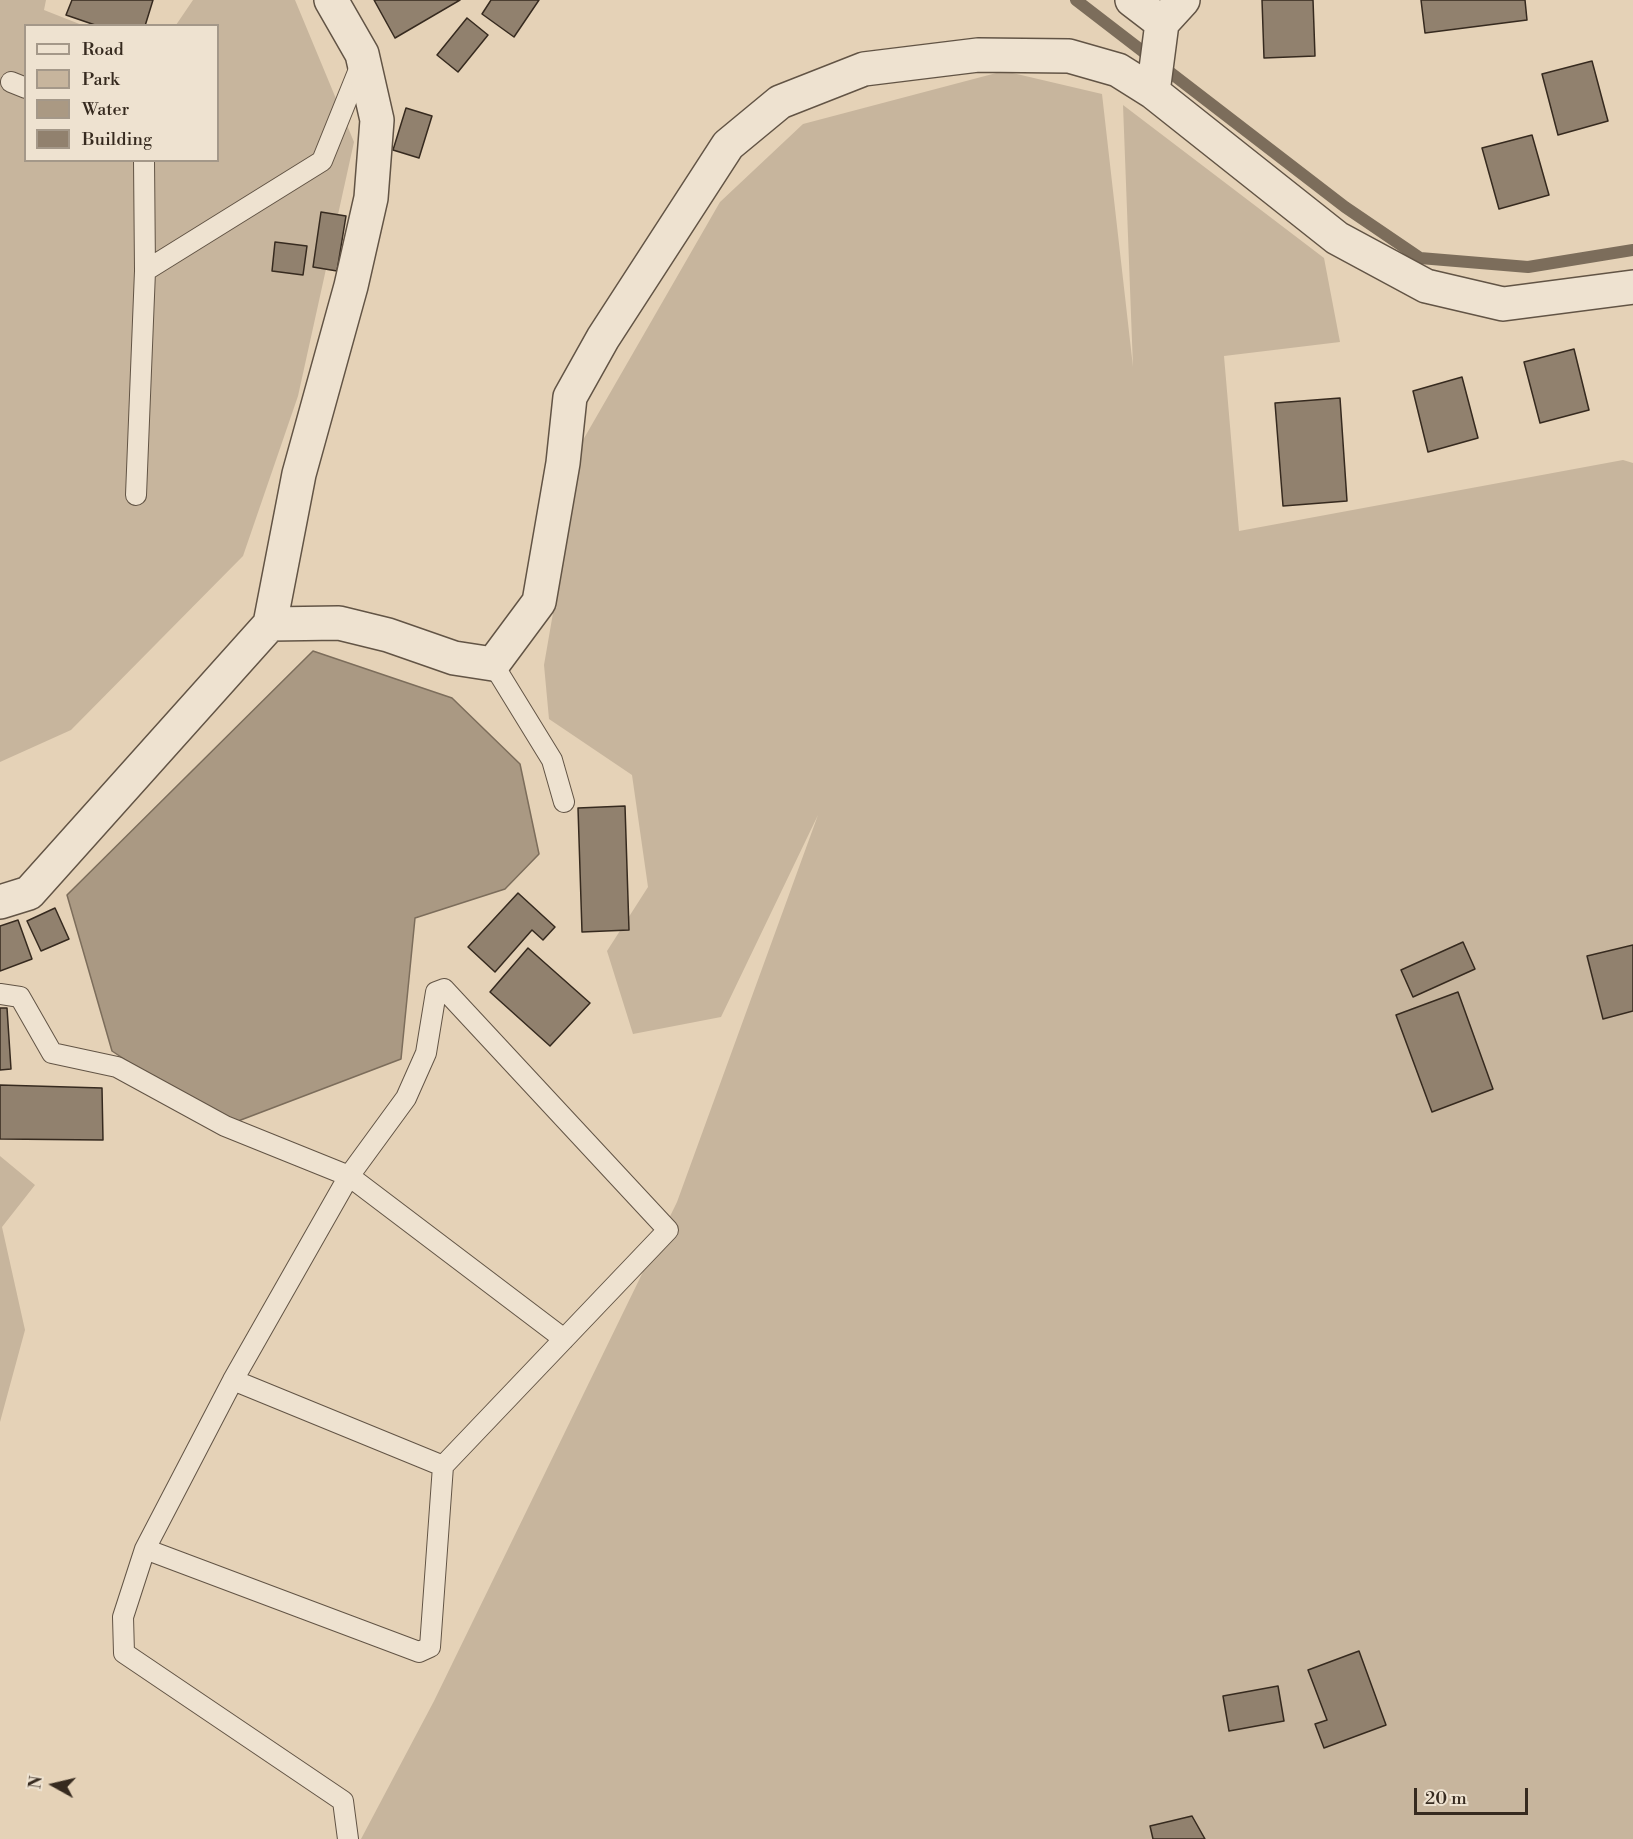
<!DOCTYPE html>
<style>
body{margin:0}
#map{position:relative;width:1633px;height:1839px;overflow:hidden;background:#e5d2b7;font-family:"Libre Bodoni",serif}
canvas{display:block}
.legend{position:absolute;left:24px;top:24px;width:195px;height:138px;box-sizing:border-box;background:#eee2d0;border:2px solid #a49889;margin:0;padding:8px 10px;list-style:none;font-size:18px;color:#362a1f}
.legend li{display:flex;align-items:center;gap:12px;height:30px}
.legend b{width:30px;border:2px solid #a49889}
.north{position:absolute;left:24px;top:1755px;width:60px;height:60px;-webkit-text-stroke:4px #eee2d0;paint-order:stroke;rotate:278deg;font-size:16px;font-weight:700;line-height:24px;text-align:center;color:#362a1f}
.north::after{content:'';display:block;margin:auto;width:21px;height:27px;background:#362a1f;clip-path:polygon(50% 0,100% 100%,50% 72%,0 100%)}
.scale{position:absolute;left:1414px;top:1788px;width:114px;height:27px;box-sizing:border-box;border:3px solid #362a1f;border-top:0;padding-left:8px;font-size:18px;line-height:21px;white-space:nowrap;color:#362a1f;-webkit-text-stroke:4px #eee2d0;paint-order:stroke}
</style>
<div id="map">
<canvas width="1633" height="1839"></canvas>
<ul class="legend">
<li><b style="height:8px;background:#eee2d0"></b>Road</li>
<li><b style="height:16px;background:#c7b59d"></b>Park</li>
<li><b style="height:16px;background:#aa9983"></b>Water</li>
<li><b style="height:16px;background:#91816e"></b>Building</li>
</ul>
<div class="north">N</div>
<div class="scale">20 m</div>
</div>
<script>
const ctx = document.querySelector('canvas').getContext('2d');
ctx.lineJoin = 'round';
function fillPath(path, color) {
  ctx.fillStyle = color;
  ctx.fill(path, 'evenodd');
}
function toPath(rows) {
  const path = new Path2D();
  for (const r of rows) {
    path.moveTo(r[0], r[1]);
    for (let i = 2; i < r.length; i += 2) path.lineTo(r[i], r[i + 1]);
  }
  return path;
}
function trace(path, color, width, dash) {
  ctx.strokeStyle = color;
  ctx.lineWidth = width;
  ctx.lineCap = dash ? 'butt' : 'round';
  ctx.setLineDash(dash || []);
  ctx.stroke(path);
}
const green = toPath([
 [0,0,46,0,44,10,82,25,26,26,26,160,218,160,218,26,176,25,193,0,295,0,354,142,298,396,243,556,71,730,0,762],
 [1004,71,1102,94,1133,367,1123,105,1324,258,1340,342,1224,356,1239,531,1623,460,1633,463,1633,1839,361,1839,434,1701,677,1202,818,815,721,1017,633,1034,607,951,648,887,632,775,549,719,544,665,583,440,720,202,803,124],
 [0,1156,35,1185,2,1227,25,1330,0,1422]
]);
const water = toPath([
 [313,651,452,698,520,764,539,854,505,889,415,918,401,1059,225,1126,112,1051,67,895,313,651]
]);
const stream = toPath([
 [1076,0,1345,207,1420,258,1528,267,1633,250]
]);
const building = toPath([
 [72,0,153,0,145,26,98,26,66,15,72,0],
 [374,0,460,0,395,38,374,0],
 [491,0,539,0,514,37,482,14,491,0],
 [1262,0,1313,0,1315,56,1264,58,1262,0],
 [1421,0,1525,0,1527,20,1425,33,1421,0],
 [467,18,488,35,458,72,437,55,467,18],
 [1592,61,1608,121,1558,135,1542,74,1592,61],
 [406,108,432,116,419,158,393,150,406,108],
 [1532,135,1549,195,1499,209,1482,148,1532,135],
 [321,212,346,216,337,271,313,267,321,212],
 [275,242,307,246,303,275,272,271,275,242],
 [1574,349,1589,410,1540,423,1524,362,1574,349],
 [1462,377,1478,438,1428,452,1413,391,1462,377],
 [1340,398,1347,501,1283,506,1275,403,1340,398],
 [625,806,629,930,582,932,578,808,625,806],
 [518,893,555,927,543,940,532,930,495,972,468,947,518,893],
 [55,908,69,939,41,951,27,921,55,908],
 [18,920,32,959,0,971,0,926,18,920],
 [1463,942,1475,969,1413,997,1401,970,1463,942],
 [1633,945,1633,1011,1603,1019,1587,956,1633,945],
 [528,948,590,1003,550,1046,490,992,528,948],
 [1458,992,1493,1089,1432,1112,1396,1015,1458,992],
 [0,1008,7,1008,11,1069,0,1070,0,1008],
 [0,1085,102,1088,103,1140,0,1139,0,1085],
 [1359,1651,1386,1725,1324,1748,1315,1724,1327,1720,1308,1670,1359,1651],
 [1278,1686,1284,1721,1229,1731,1223,1696,1278,1686],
 [1192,1816,1205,1839,1153,1839,1150,1826,1192,1816]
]);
const service = toPath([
 [11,82,26,88],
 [145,271,322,161,362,62],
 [136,495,145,271,144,160],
 [493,664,552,760,564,802],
 [444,989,668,1230,443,1466,233,1380,349,1176,406,1098,426,1053,436,992,444,989],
 [0,994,20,997,52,1053,117,1067,225,1126,349,1176,564,1339],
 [233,1380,145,1549,123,1617,124,1653,343,1801,348,1839],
 [145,1549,419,1652,430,1647,443,1466]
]);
const minor = toPath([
 [1132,0,1162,23],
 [1153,92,1162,23,1183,0],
 [270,624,339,623,388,635,454,658,493,664,539,602,563,463,570,397,603,338,728,145,780,102,864,69,978,55,1069,56,1118,70,1153,92,1337,238,1426,286,1503,304,1633,287],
 [0,902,29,893,270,624,299,474,351,286,371,198,377,120,362,54,331,0]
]);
fillPath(green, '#c7b59d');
fillPath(water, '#aa9983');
trace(water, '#7c6d5b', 1.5);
trace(stream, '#7c6d5b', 12);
fillPath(building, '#91816e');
trace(building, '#362a1f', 1.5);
trace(service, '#625445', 22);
trace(minor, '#625445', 36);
trace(service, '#eee2d0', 20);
trace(minor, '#eee2d0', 33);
</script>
